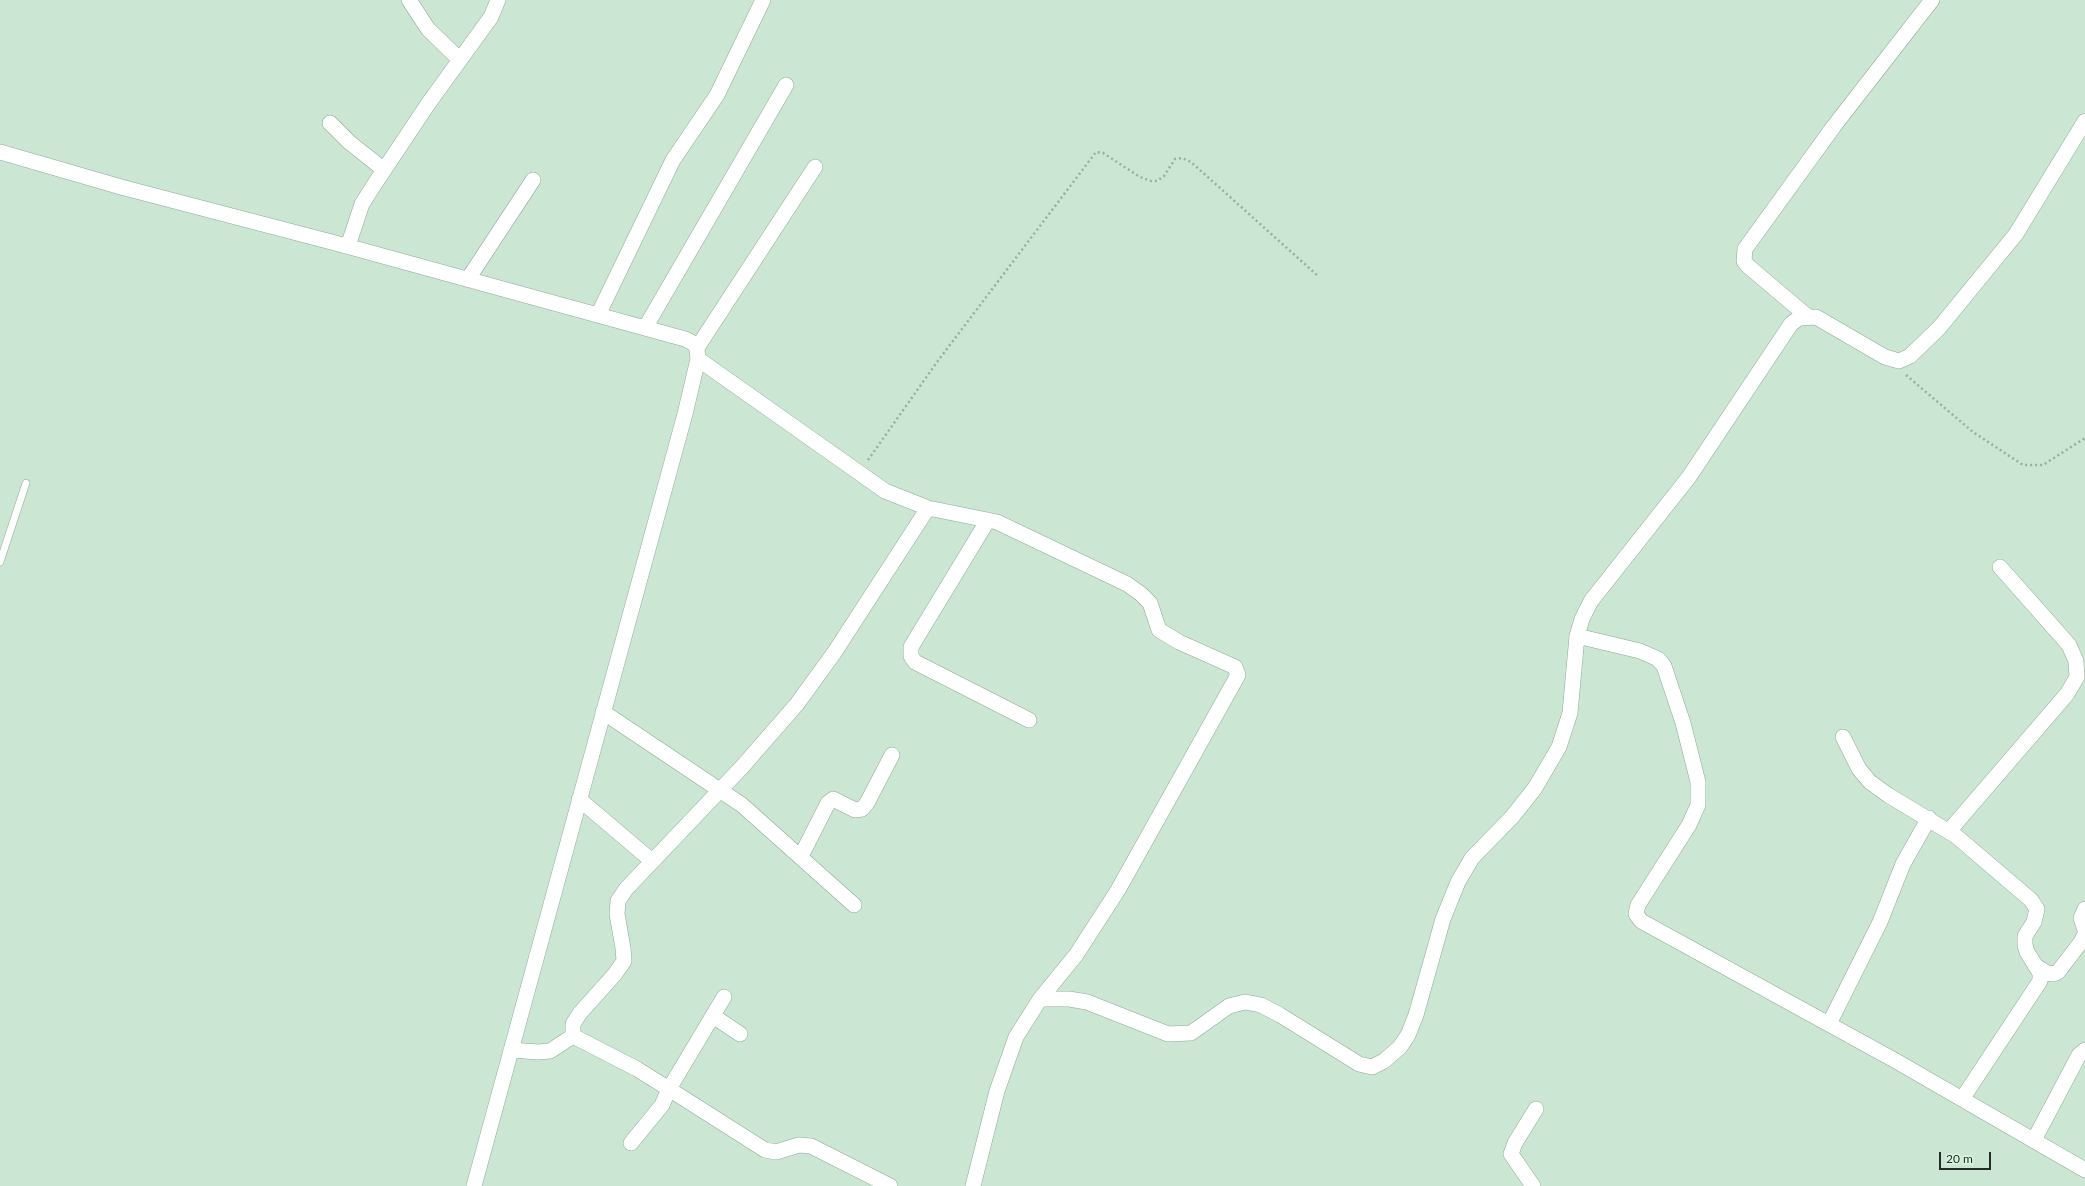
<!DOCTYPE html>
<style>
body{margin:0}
#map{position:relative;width:2085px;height:1186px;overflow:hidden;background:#cbe7d3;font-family:Lato,sans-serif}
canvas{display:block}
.scale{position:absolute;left:1939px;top:1152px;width:52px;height:18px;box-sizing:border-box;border:2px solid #222d25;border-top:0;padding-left:5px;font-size:12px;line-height:14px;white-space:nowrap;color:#222d25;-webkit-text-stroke:3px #d8f5e0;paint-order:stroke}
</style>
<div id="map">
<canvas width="2085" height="1186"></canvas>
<div class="scale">20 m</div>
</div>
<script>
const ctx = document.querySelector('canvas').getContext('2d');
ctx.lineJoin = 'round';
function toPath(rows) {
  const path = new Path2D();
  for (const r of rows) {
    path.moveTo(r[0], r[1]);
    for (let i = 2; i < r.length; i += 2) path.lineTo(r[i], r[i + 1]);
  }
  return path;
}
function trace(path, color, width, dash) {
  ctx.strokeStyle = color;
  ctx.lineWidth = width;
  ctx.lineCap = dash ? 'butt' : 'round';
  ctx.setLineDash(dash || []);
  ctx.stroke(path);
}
const path = toPath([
 [1906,375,1973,432,2023,465,2043,465,2085,438],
 [868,460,937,362,1096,152,1103,153,1140,177,1151,181,1157,181,1164,176,1175,159,1182,158,1191,162,1317,275]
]);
const lane = toPath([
 [0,562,26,483]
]);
const street = toPath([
 [409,0,428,29,460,60],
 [330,123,349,142,383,169],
 [0,152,121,187,339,244,685,339,693,343,697,348,698,359,685,414,474,1186],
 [348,246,362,204,374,185,428,104,491,17,498,0],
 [468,279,533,180],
 [598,315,673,160,717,95,763,0],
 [1807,316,1748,266,1744,261,1745,249,1834,126,1932,0],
 [645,328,786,85],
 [697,348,815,167],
 [698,359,885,491,928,508,997,522,1127,584,1141,594,1150,603,1159,630,1179,642,1235,667,1238,675,1118,890,1076,955,1040,999,1016,1037,997,1091,973,1186],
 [988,520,911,647,911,656,915,662,1029,720],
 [1577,636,1640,651,1658,659,1664,666,1683,723,1698,782,1698,805,1689,825,1638,905,1636,914,1641,921,1896,1061,2085,1170],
 [603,712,742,805,854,905],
 [1843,737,1859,769,1870,782,1888,795,1956,836,2031,900,2037,909,2034,922,2025,936,2025,945,2027,952,2040,973,2040,981,1962,1099],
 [579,799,652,861],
 [1949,831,2067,694,2077,677,2076,661,2069,645,2000,567],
 [801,856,828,803,833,799,855,810,862,809,867,803,892,755],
 [2085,909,2081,918,2085,930],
 [2036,966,2047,973,2053,974,2058,972,2081,942,2085,934],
 [724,997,669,1089,765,1150,776,1152,799,1145,811,1146,890,1186],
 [1040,999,1069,999,1087,1002,1168,1034,1191,1033,1229,1006,1245,1002,1261,1005,1280,1015,1359,1064,1372,1067,1384,1061,1400,1047,1408,1035,1416,1015,1443,919,1458,882,1472,858,1512,817,1535,788,1559,747,1570,713,1577,636,1582,619,1591,601,1689,477,1791,324,1799,318,1816,317,1885,357,1899,361,1910,356,1939,328,2016,234,2085,121],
 [713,1016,740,1034],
 [1829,1024,1880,922,1903,864,1929,818],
 [511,1050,538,1052,550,1051,573,1036],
 [2034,1140,2079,1055,2085,1050],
 [631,1143,662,1105,669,1089,637,1069,573,1036,573,1024,580,1013,615,974,624,961,623,948,617,914,618,901,626,889,742,767,797,704,834,653,928,508],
 [1533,1186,1511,1154,1515,1143,1536,1109]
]);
trace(lane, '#8ea995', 8);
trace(street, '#8ea995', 16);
trace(path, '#98af9f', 2.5, [2, 3]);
trace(lane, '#fff', 7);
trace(street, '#fff', 15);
</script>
